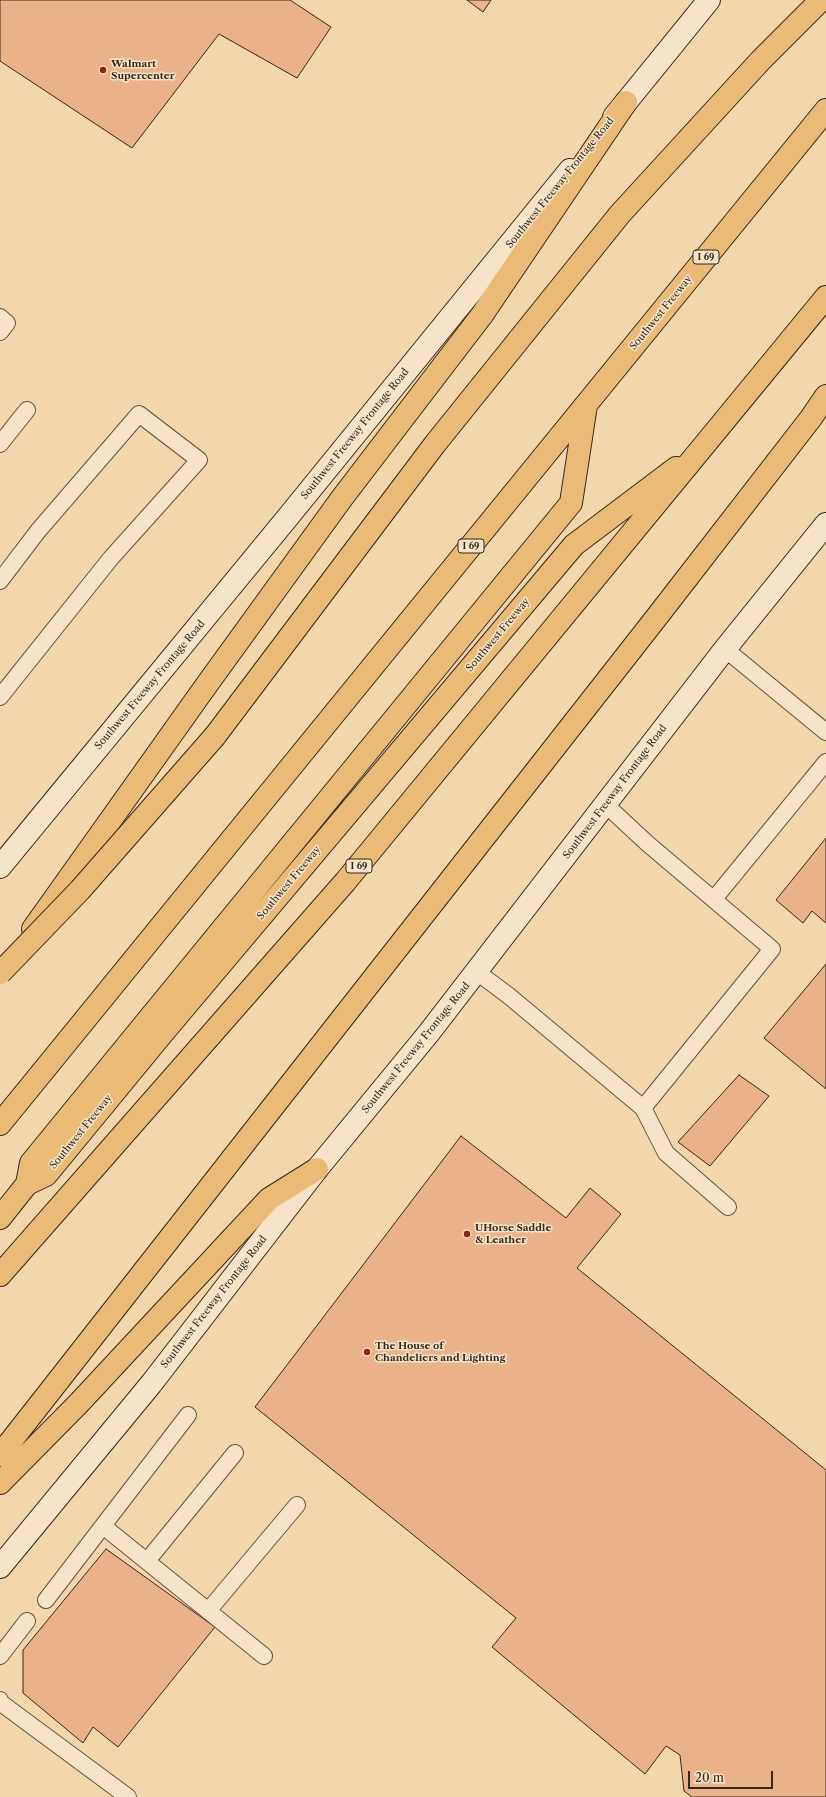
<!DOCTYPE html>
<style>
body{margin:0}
#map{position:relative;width:826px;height:1797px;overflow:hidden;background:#f3d6ab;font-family:"Libre Caslon Text",serif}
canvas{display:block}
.scale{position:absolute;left:688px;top:1771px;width:85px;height:18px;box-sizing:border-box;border:2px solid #34281b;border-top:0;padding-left:5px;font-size:12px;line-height:14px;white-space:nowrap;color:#34281b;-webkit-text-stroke:3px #f7e4c8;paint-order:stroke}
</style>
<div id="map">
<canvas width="826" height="1797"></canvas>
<div class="scale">20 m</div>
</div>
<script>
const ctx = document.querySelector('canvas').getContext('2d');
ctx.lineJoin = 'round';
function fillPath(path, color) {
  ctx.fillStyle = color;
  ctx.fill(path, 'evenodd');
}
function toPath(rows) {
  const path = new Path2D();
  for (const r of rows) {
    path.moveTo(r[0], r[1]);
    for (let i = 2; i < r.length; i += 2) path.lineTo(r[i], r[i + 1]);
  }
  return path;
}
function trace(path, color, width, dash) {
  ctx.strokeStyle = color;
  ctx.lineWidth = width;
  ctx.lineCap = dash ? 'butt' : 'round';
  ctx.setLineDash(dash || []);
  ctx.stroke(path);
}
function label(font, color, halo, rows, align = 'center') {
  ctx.font = font + ' "Libre Caslon Text",serif';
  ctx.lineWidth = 3;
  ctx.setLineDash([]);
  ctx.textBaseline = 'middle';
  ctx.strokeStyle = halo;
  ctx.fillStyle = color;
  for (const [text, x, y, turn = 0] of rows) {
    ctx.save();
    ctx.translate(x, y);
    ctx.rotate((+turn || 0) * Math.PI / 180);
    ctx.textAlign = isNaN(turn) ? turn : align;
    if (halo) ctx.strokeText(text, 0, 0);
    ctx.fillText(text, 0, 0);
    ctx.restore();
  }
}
const building = toPath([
 [0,0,290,0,331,27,297,78,219,34,132,148,0,61,0,0],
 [467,0,491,0,483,12,467,0],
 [826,838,826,923,812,911,803,923,776,900,826,838],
 [826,964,826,1089,764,1038,826,964],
 [739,1075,769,1096,710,1166,678,1142,739,1075],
 [461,1136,566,1218,590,1188,621,1214,577,1268,826,1470,826,1797,692,1797,684,1791,680,1755,666,1746,645,1774,492,1647,516,1618,255,1407,461,1136],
 [106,1549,215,1627,118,1747,93,1727,83,1743,23,1693,23,1650,106,1549]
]);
const lane = toPath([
 [0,317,7,323,0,332],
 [0,444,27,410],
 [0,581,38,531,139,414,199,460,111,558,0,697],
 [725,649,826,732],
 [606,805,648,844,772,949,643,1108],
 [714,899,826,762],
 [477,972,509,996,643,1108,666,1153,728,1207],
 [103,1526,264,1656],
 [147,1561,235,1453],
 [46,1600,188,1415],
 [208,1611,297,1505],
 [0,1656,27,1621],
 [0,1700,1,1703,128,1797]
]);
const secondary = toPath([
 [614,117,709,0],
 [0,867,288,517,570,170],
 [0,1567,151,1384,317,1169,428,1034,725,649,826,524]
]);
const highway = toPath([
 [215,736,435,444,620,214,761,60,821,0],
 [33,929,208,683,342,498,482,315,626,102],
 [0,1124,826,110],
 [27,1184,31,1163,571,503,586,405],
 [0,1218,27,1184,46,1175,162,1034,574,545,676,468],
 [0,1275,345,882,826,297],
 [0,1455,656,618,811,418,826,396],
 [0,1483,79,1403,269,1199,317,1169]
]);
const highwayBridge = toPath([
 [0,973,80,890,215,736]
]);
const markers = [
 [103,70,4,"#8f2418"],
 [467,1234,4,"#8f2418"],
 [367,1352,4,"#8f2418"]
];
const shields = [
 [706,257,26],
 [471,546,26],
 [359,866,26]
];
const shieldNames = [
 ["I 69",706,257],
 ["I 69",471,546],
 ["I 69",359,866]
];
const poiNames = [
 ["Walmart",111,64],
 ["Supercenter",111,76],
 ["UHorse Saddle",475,1228],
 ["& Leather",475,1240],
 ["The House of",375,1346],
 ["Chandeliers and Lighting",375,1358]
];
const streetNames = [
 ["Southwest Freeway Frontage Road",560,183,-51],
 ["Southwest Freeway",661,313,-51],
 ["Southwest Freeway Frontage Road",355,434,-51],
 ["Southwest Freeway",498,635,-50],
 ["Southwest Freeway Frontage Road",150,685,-50],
 ["Southwest Freeway Frontage Road",615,792,-53],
 ["Southwest Freeway",289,883,-50],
 ["Southwest Freeway Frontage Road",416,1048,-51],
 ["Southwest Freeway",81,1132,-51],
 ["Southwest Freeway Frontage Road",214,1302,-52]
];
fillPath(building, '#eab28b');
trace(building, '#34281b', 1);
trace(lane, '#64543f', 18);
trace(secondary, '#34281b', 24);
trace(highway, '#34281b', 24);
trace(lane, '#f7e4c8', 16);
trace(secondary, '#f7e4c8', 22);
trace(highway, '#eabb76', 22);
trace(highwayBridge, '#34281b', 24, []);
trace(highwayBridge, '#eabb76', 22);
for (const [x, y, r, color] of markers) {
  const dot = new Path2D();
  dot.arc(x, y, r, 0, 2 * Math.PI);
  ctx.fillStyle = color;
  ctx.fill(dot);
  trace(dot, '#f7e4c8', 1.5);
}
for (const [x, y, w] of shields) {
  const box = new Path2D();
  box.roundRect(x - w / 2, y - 7, w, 14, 3);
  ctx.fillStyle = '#f7e4c8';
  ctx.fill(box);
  trace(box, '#34281b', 1);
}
label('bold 9px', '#34281b', null, shieldNames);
label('bold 10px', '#34281b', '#f7e4c8', poiNames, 'left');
label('10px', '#34281b', '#f7e4c8', streetNames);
</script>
